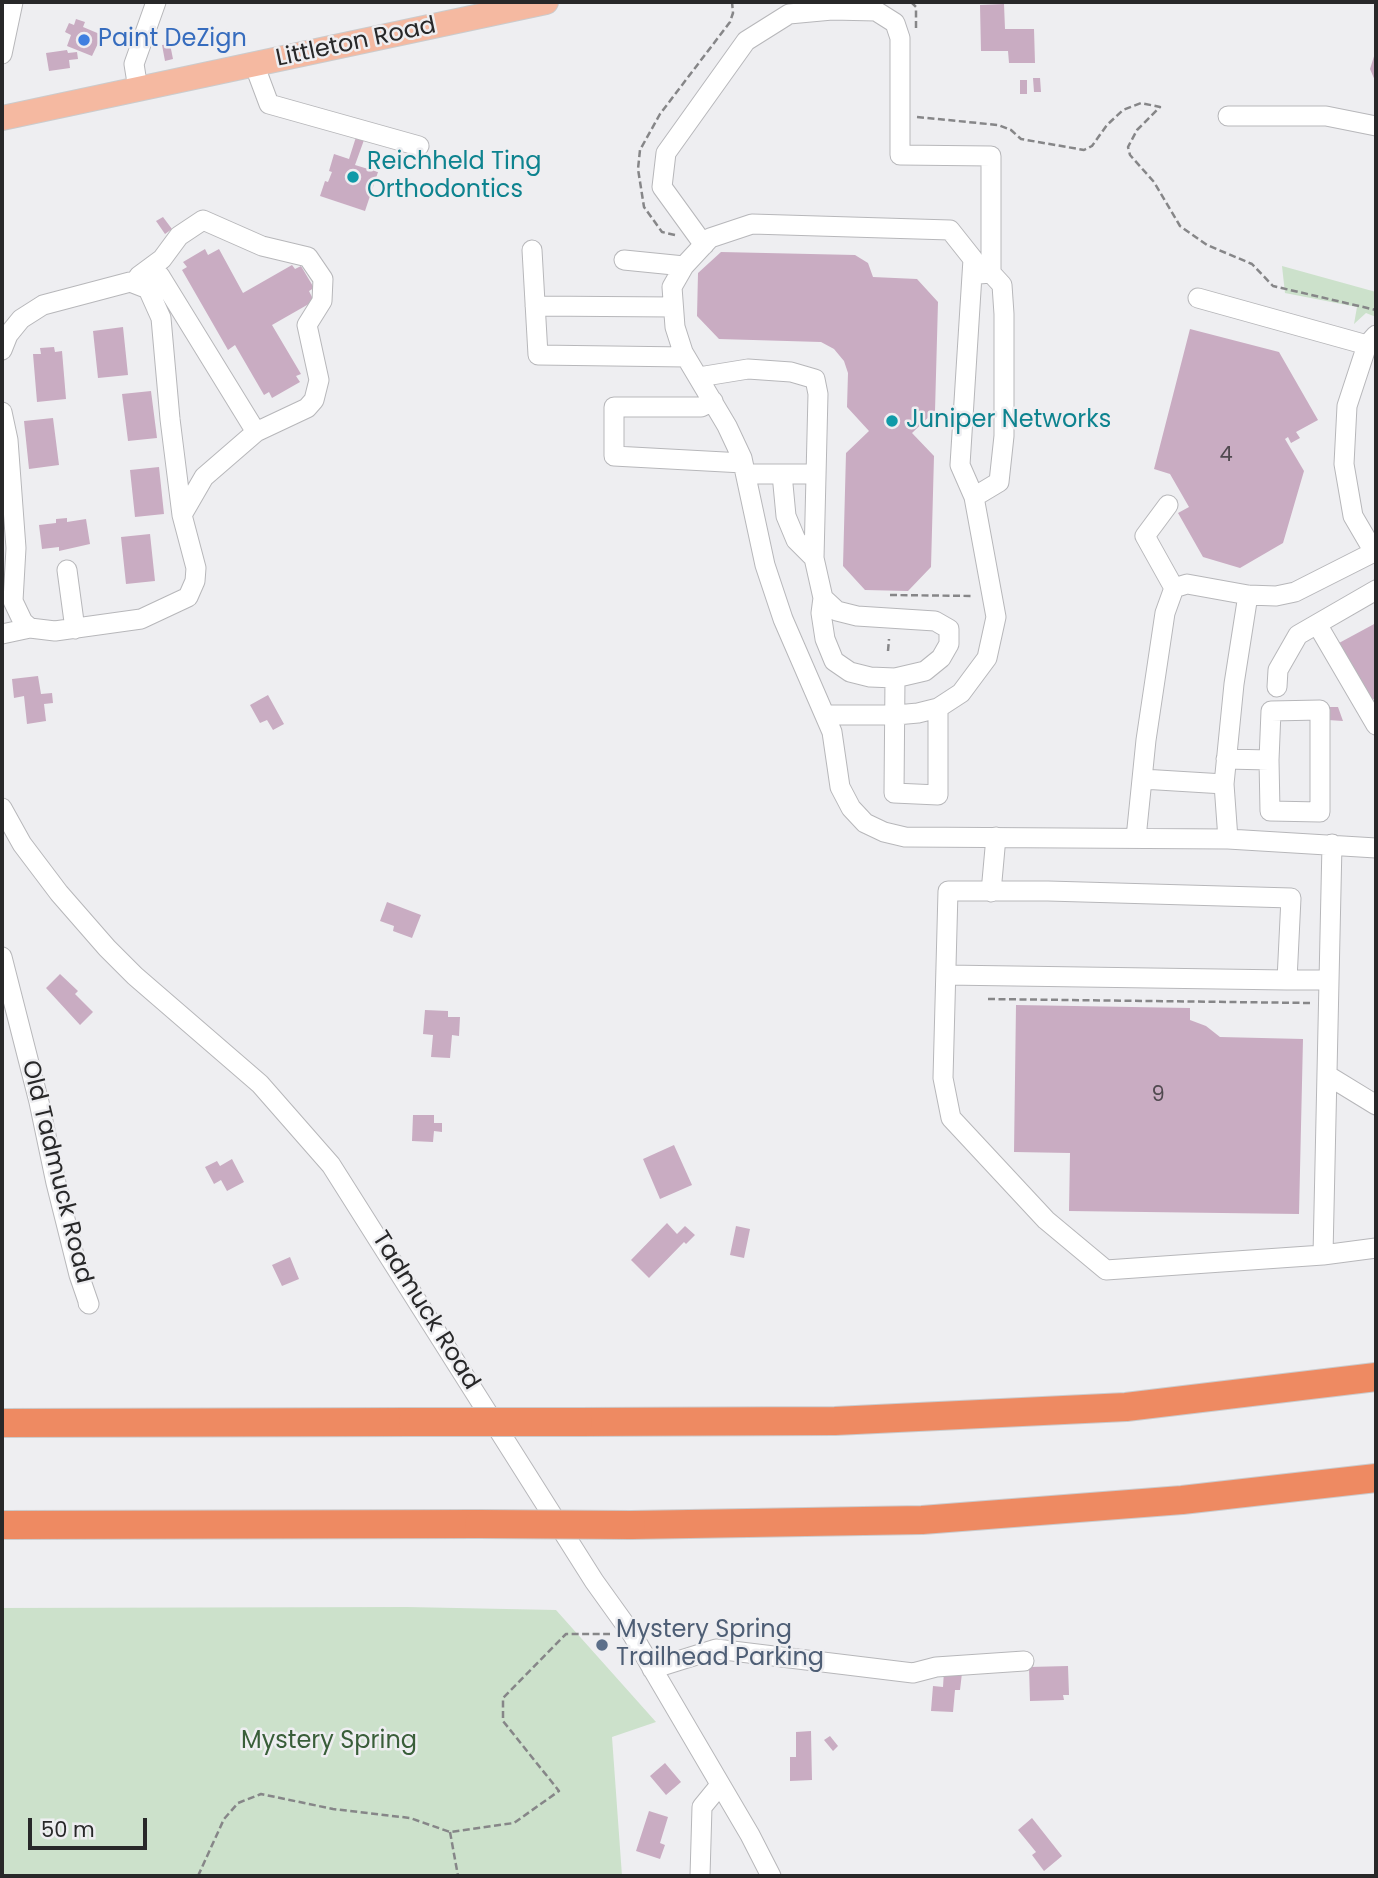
<!DOCTYPE html>
<style>
body{margin:0}
#map{position:relative;width:1378px;height:1878px;overflow:hidden;background:#eeeef1;font-family:Poppins,sans-serif}
canvas{display:block}
.frame{position:absolute;inset:0;border:4px solid #282829;pointer-events:none}
.scale{position:absolute;left:28px;top:1818px;width:119px;height:32px;box-sizing:border-box;border:4px solid #282829;border-top:0;padding-left:9px;font-size:21px;line-height:24px;white-space:nowrap;color:#282829;-webkit-text-stroke:5px #eeeef1;paint-order:stroke}
</style>
<div id="map">
<canvas width="1378" height="1878"></canvas>
<div class="frame"></div>
<div class="scale">50 m</div>
</div>
<script>
const ctx = document.querySelector('canvas').getContext('2d');
ctx.lineJoin = 'round';
function fillPath(path, color) {
  ctx.fillStyle = color;
  ctx.fill(path, 'evenodd');
}
function toPath(rows) {
  const path = new Path2D();
  for (const r of rows) {
    path.moveTo(r[0], r[1]);
    for (let i = 2; i < r.length; i += 2) path.lineTo(r[i], r[i + 1]);
  }
  return path;
}
function trace(path, color, width, dash) {
  ctx.strokeStyle = color;
  ctx.lineWidth = width;
  ctx.lineCap = dash ? 'butt' : 'round';
  ctx.setLineDash(dash || []);
  ctx.stroke(path);
}
function label(font, color, halo, rows, align = 'center') {
  ctx.font = font + ' Poppins,sans-serif';
  ctx.lineWidth = 5;
  ctx.setLineDash([]);
  ctx.textBaseline = 'middle';
  ctx.strokeStyle = halo;
  ctx.fillStyle = color;
  for (const [text, x, y, turn = 0] of rows) {
    ctx.save();
    ctx.translate(x, y);
    ctx.rotate((+turn || 0) * Math.PI / 180);
    ctx.textAlign = isNaN(turn) ? turn : align;
    if (halo) ctx.strokeText(text, 0, 0);
    ctx.fillText(text, 0, 0);
    ctx.restore();
  }
}
const green = toPath([
 [1282,266,1376,292,1376,317,1366,313,1354,324,1357,307,1285,293],
 [407,1607,556,1610,656,1722,612,1737,622,1876,2,1876,2,1608]
]);
const building = toPath([
 [1004,4,1005,29,1034,29,1035,63,1009,63,1008,51,981,51,980,5],
 [76,19,85,22,83,27,102,35,92,56,67,46,71,35,65,32,69,23,74,25],
 [170,44,173,59,165,61,162,45],
 [67,50,68,53,77,52,78,59,69,60,70,68,49,71,46,53],
 [1376,50,1376,83,1370,69],
 [1033,78,1040,78,1041,92,1034,92],
 [1020,80,1027,80,1027,94,1020,94],
 [356,137,364,140,355,165,378,172,365,211,320,196,325,181,328,182,332,172,329,171,334,154,349,159],
 [163,217,172,229,165,234,156,221],
 [205,249,208,255,219,249,243,293,292,265,295,269,301,266,314,288,309,291,314,301,272,325,301,374,296,376,300,382,272,398,269,392,264,395,235,345,228,350,182,270,187,267,183,262],
 [721,252,855,255,868,263,873,277,917,279,938,302,935,411,912,433,934,456,931,567,908,591,865,590,843,566,846,453,869,431,847,407,848,373,844,361,834,349,821,342,719,339,697,316,698,273],
 [123,327,128,375,98,378,93,331],
 [1190,329,1279,352,1318,420,1296,432,1300,438,1291,443,1288,437,1285,439,1304,471,1283,543,1240,568,1203,557,1178,513,1189,507,1170,474,1154,469],
 [54,347,55,352,62,351,66,399,37,402,33,354,41,354,40,348],
 [151,391,157,438,128,441,122,394],
 [53,418,59,465,29,469,24,421],
 [159,467,164,514,135,517,130,470],
 [67,518,67,522,86,519,90,544,59,551,59,547,42,549,39,525,56,523,56,519],
 [150,534,155,581,126,584,121,537],
 [1376,623,1376,698,1370,701,1339,643],
 [38,676,41,694,52,693,53,703,44,704,46,721,27,724,24,696,14,698,12,679],
 [268,695,284,724,273,730,267,720,260,723,250,705],
 [1329,707,1338,707,1343,721,1328,720],
 [387,902,421,915,412,938,393,931,394,926,380,921],
 [60,974,78,991,75,994,93,1012,80,1025,46,988],
 [1016,1005,1190,1008,1190,1020,1206,1026,1220,1037,1303,1039,1299,1214,1069,1211,1070,1153,1014,1152],
 [425,1010,448,1011,448,1017,460,1017,459,1036,452,1035,450,1058,431,1057,433,1035,423,1034],
 [413,1115,434,1115,434,1123,442,1123,442,1132,434,1131,433,1142,412,1141],
 [674,1145,692,1185,660,1199,643,1159],
 [232,1159,244,1182,227,1191,221,1180,214,1184,205,1167,217,1161,220,1166],
 [667,1223,677,1234,685,1226,695,1235,686,1244,684,1242,649,1278,631,1260],
 [736,1226,750,1229,744,1258,730,1255],
 [290,1257,299,1279,282,1286,272,1265],
 [1068,1666,1069,1695,1063,1695,1064,1700,1030,1701,1029,1667],
 [944,1671,962,1673,960,1690,955,1690,953,1712,931,1711,933,1686,943,1687],
 [811,1731,812,1780,790,1781,790,1757,796,1757,796,1732],
 [830,1736,838,1746,833,1751,824,1740],
 [665,1763,681,1782,666,1795,650,1776],
 [649,1811,668,1817,660,1843,665,1845,660,1859,636,1851],
 [1032,1818,1062,1856,1044,1871,1032,1855,1036,1852,1018,1830]
]);
const path = toPath([
 [911,2,916,7,916,30],
 [917,117,998,125,1011,130,1021,139,1084,150,1092,146,1107,125,1123,110,1141,103,1160,107,1137,130,1128,147,1130,155,1154,182,1180,226,1207,245,1252,264,1273,286,1376,310],
 [675,235,662,232,644,207,638,169,640,150,660,114,730,22,733,13,732,2],
 [890,595,974,596],
 [888,651,889,639],
 [988,999,1310,1003],
 [450,1832,458,1876],
 [198,1876,224,1819,238,1803,261,1794,333,1809,410,1818,450,1832,514,1823,559,1791,503,1721,503,1698,566,1634,610,1634]
]);
const minor = toPath([
 [2,54,13,2],
 [254,64,269,104,419,146],
 [138,89,134,64,156,2],
 [1228,116,1326,116,1376,126],
 [704,245,662,187,666,153,746,41,789,14,832,10,876,11,895,23,900,38,900,155,991,156,991,273],
 [532,250,538,355,686,357],
 [624,260,684,266],
 [139,276,162,259,179,236,203,220,262,246,308,257,323,279,322,301,307,325,319,380,314,400,307,408,256,432,204,477,182,515],
 [138,278,139,276,160,276,256,432],
 [1198,298,1367,345,1376,335],
 [535,306,673,307],
 [1367,345,1347,406,1344,464,1353,516,1374,552],
 [2,350,8,335,21,319,43,305,130,282,148,289,161,318,170,419,182,515,196,568,195,581,188,597,141,619,55,631,30,628,23,622,13,601,16,548,8,440,2,412],
 [699,377,748,369,791,372,815,379,818,394,814,558,823,598,837,611,857,616,935,621,949,629,949,644,941,658,925,671,895,678,894,793,938,795,938,708],
 [713,401,701,407,614,407,614,456,743,463],
 [746,474,816,474],
 [782,474,786,516,796,540,814,558],
 [974,497,999,482,1004,436,1004,314,1002,285,991,273,979,274],
 [1168,505,1145,536,1174,588],
 [67,570,75,629],
 [823,598,821,613,825,639,834,661,850,672,870,677,895,678],
 [1317,624,1376,725],
 [2,634,30,628],
 [1277,687,1278,670,1298,635,1376,590],
 [826,715,896,715,918,713,938,708,961,693,987,658,996,617,974,497,960,465,973,259,950,230,752,224,710,238,684,266,672,287,675,327,683,352,727,426,742,458,765,565,783,619,832,732,840,787,851,808,865,823,884,832,905,837,1228,839,1376,848],
 [1226,759,1269,760,1271,711,1320,710,1320,812,1270,811,1269,760],
 [1142,779,1224,784],
 [2,808,22,844,59,893,107,948,135,976,260,1084,331,1165,594,1581,632,1634,750,1835,771,1876],
 [1136,838,1146,740,1165,613,1174,588,1187,584,1248,595,1276,596,1295,592,1376,551],
 [1228,839,1224,784,1234,684,1248,595],
 [991,892,996,837],
 [2,957,39,1102,56,1183,79,1275,89,1304,88,1303],
 [946,975,1287,980],
 [1329,980,1287,980,1291,898,1048,891,948,891,943,1078,951,1118,1046,1220,1106,1270,1323,1255,1332,844],
 [1327,1075,1376,1105],
 [1323,1255,1376,1248],
 [652,1669,716,1649,913,1673,936,1667,1024,1661],
 [700,1876,702,1807,720,1785]
]);
const major = toPath([
 [2,118,546,2]
]);
const highway = toPath([
 [578,1422,835,1421,1126,1407,1376,1377],
 [2,1423,413,1422],
 [2,1525,479,1524],
 [631,1525,922,1520,1182,1500,1376,1478]
]);
const highwayBridge = toPath([
 [413,1422,578,1422],
 [479,1524,631,1525]
]);
const markers = [
 [84,40,7,"#3f7fe0"],
 [353,177,7,"#0f9aa8"],
 [892,421,7,"#0f9aa8"],
 [602,1645,7,"#5c6f8a"]
];
const numberNames = [
 ["4",1226,456],
 ["9",1158,1096]
];
const shopNames = [
 ["Paint DeZign",98,40]
];
const streetNames = [
 ["Littleton Road",356,43,-12],
 ["Old Tadmuck Road",56,1172,76],
 ["Tadmuck Road",425,1311,58]
];
const cultureNames = [
 ["Reichheld Ting",367,163],
 ["Orthodontics",367,191],
 ["Juniper Networks",906,421]
];
const serviceNames = [
 ["Mystery Spring",616,1631],
 ["Trailhead Parking",616,1659]
];
const parkNames = [
 ["Mystery Spring",329,1742]
];
fillPath(green, '#cce1cb');
fillPath(building, '#c9acc2');
trace(minor, '#b7b7ba', 21);
trace(major, '#cbcbcc', 26);
trace(highway, '#cbcbcc', 30);
trace(path, '#868688', 2.5, [7, 3.5]);
trace(minor, '#fff', 19);
trace(major, '#f5b9a1', 24);
trace(highway, '#ee8a62', 28);
trace(highwayBridge, '#cbcbcc', 30, []);
trace(highwayBridge, '#ee8a62', 28);
for (const [x, y, r, color] of markers) {
  const dot = new Path2D();
  dot.arc(x, y, r, 0, 2 * Math.PI);
  ctx.fillStyle = color;
  ctx.fill(dot);
  trace(dot, '#eeeef1', 2.5);
}
label('21px', '#50494f', null, numberNames);
label('24px', '#366cbe', '#eeeef1', shopNames, 'left');
label('24px', '#282829', '#eeeef1', streetNames);
label('24px', '#0d838f', '#eeeef1', cultureNames, 'left');
label('24px', '#4e5e75', '#eeeef1', serviceNames, 'left');
label('24px', '#395e39', '#eeeef1', parkNames);
</script>
